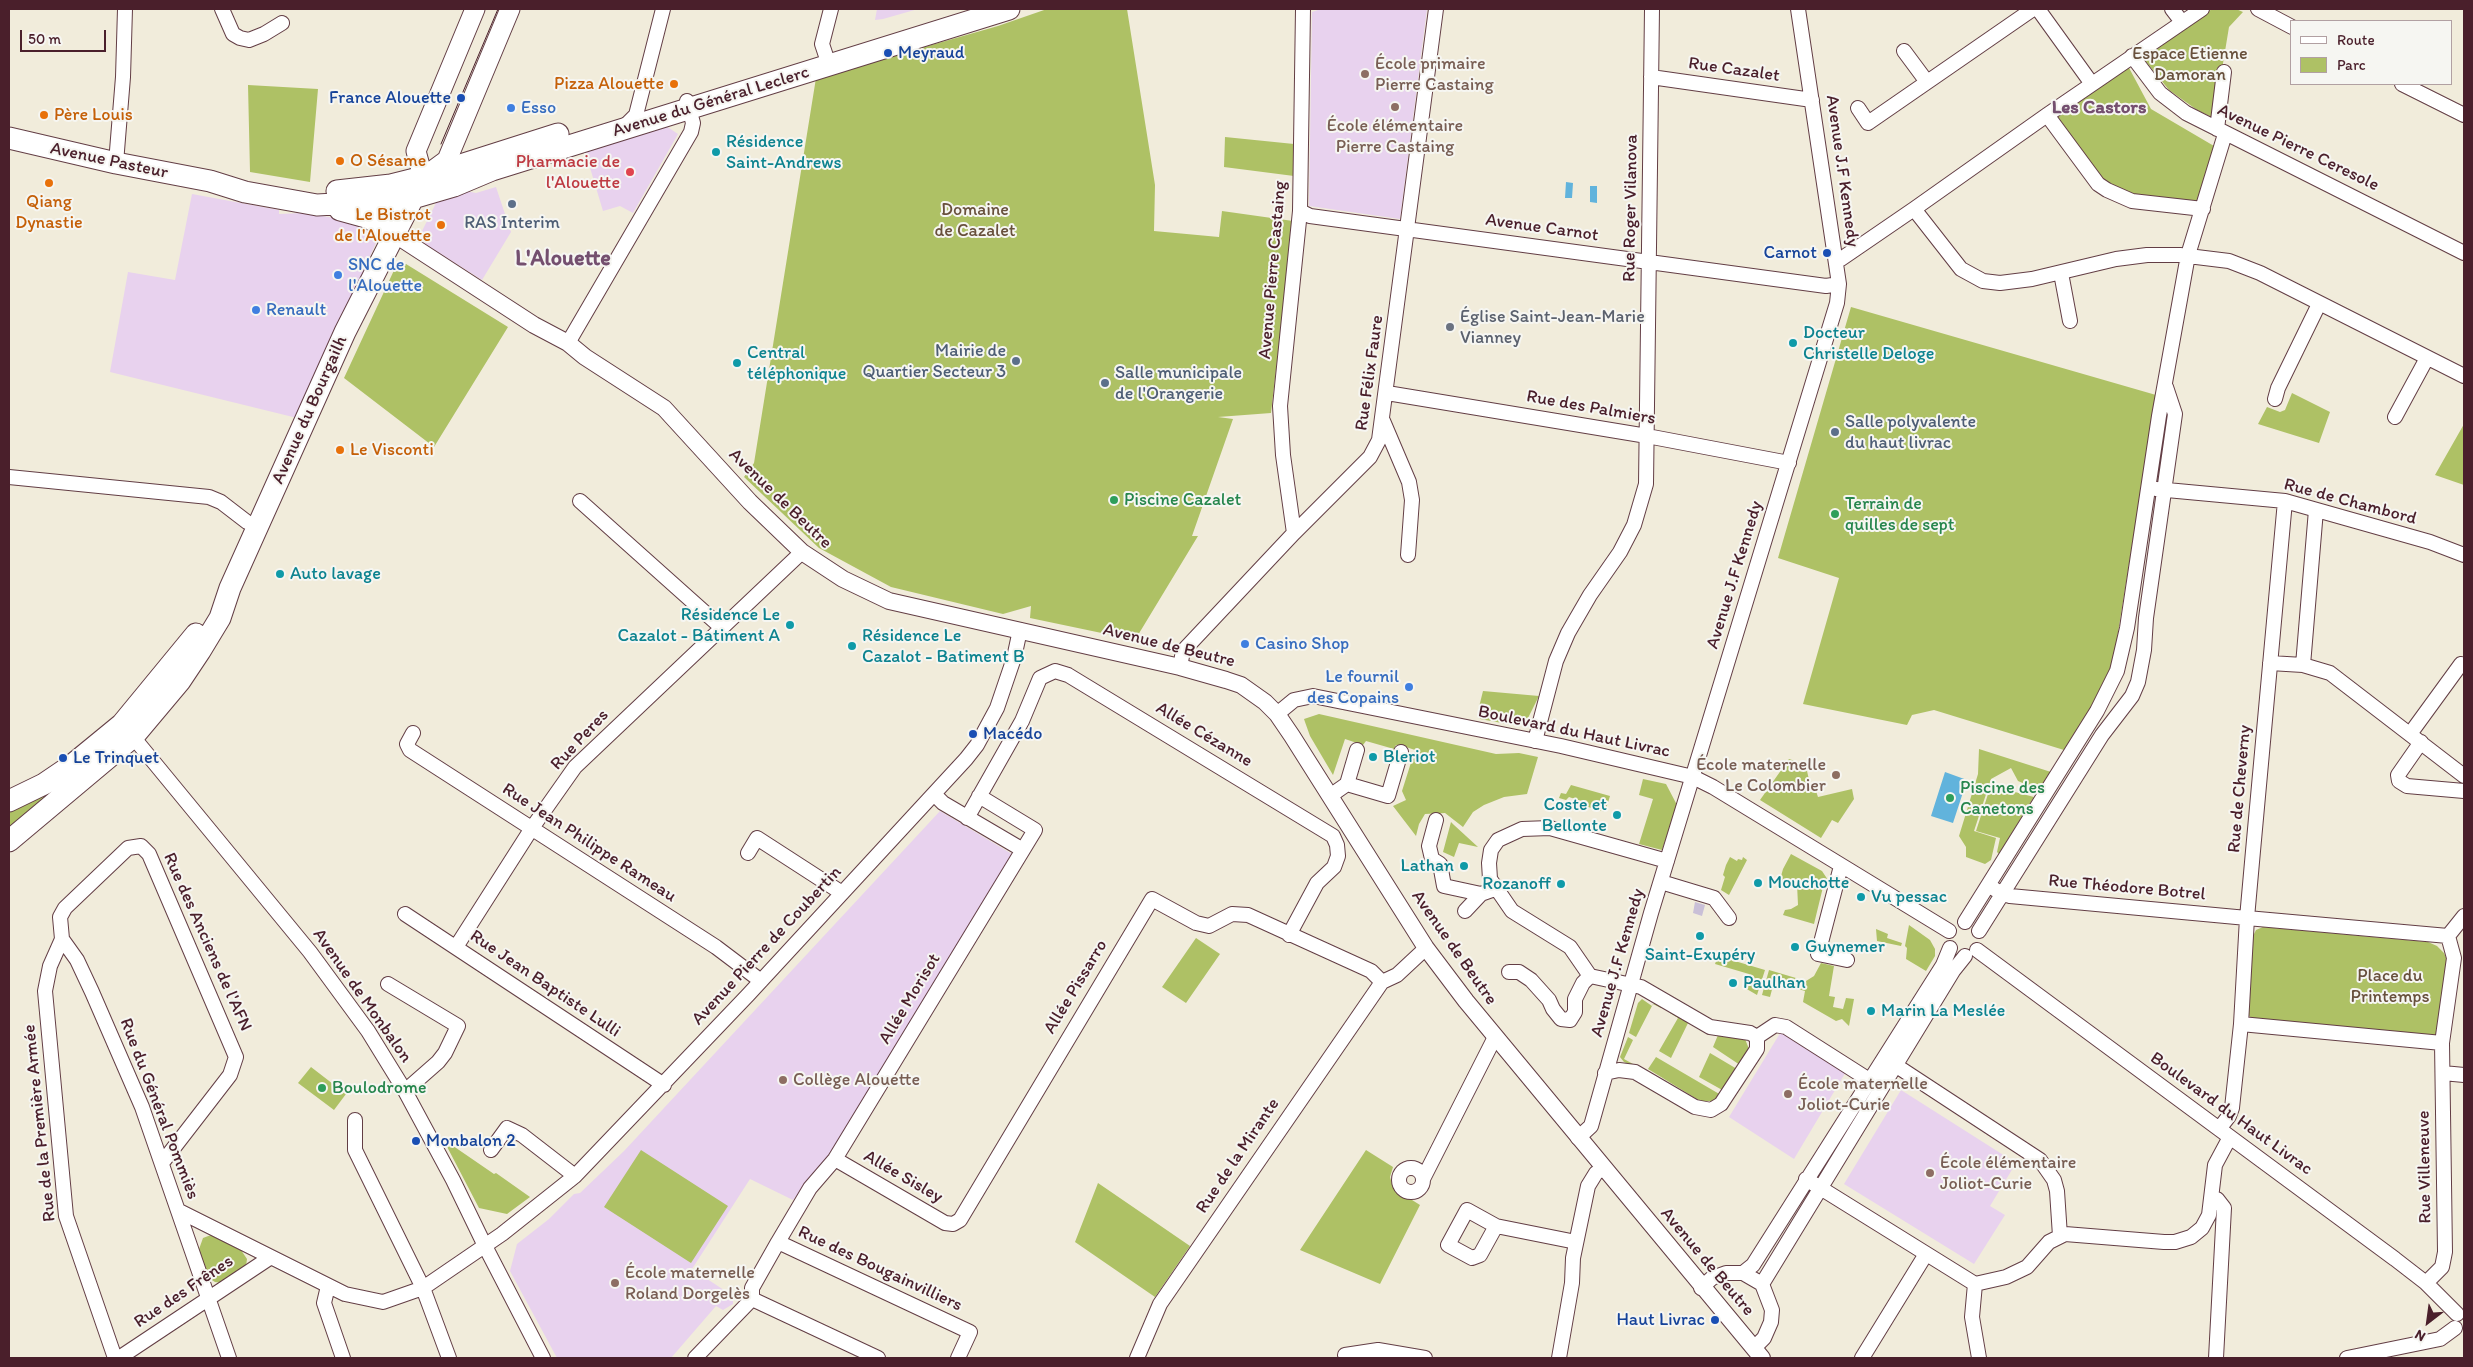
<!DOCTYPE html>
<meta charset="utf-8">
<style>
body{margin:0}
#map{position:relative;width:2473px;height:1367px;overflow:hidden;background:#f1ecdb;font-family:Itim,sans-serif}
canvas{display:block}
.frame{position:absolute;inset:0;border:10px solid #4a1f2b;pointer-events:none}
.legend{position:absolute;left:2290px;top:20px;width:162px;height:65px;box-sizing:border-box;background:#f6f6f2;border:1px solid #b1a0a2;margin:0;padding:6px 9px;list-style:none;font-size:15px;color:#4a1f2b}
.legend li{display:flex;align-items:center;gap:10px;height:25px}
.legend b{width:25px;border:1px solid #b1a0a2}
.north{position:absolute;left:2403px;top:1297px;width:50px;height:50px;-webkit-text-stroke:4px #f6f6f2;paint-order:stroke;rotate:210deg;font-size:14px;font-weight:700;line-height:20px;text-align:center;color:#4a1f2b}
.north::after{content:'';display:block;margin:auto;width:18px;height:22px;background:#4a1f2b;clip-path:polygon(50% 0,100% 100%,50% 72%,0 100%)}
.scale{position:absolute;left:20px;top:30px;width:86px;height:22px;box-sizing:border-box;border:2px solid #4a1f2b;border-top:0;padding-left:6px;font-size:15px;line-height:18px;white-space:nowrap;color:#4a1f2b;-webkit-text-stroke:4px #f6f6f2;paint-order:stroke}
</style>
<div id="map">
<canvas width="2473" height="1367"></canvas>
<div class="frame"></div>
<ul class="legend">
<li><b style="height:6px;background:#fff"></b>Route</li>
<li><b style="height:14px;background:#aec165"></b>Parc</li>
</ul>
<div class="north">N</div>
<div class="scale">50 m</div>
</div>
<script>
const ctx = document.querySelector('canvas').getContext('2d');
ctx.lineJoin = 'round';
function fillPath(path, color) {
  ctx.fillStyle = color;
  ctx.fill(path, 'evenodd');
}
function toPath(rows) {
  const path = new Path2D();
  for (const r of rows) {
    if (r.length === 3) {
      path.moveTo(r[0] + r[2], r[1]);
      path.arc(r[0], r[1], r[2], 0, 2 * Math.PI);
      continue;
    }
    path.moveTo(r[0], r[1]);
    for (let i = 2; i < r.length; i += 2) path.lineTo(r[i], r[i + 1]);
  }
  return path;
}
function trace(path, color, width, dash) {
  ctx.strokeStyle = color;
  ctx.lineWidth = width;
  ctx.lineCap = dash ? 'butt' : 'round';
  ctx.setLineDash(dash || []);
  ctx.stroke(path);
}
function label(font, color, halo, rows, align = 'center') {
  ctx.font = font + ' Itim,sans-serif';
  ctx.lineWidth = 4;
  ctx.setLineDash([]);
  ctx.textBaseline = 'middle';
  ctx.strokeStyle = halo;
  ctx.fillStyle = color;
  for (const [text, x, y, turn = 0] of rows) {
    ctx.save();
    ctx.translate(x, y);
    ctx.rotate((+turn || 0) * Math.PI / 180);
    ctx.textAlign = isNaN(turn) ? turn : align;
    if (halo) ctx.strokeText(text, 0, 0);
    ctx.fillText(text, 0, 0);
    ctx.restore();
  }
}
const built = toPath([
 [877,9,918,9,883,19,875,20],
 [1321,9,1427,9,1400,219,1309,206,1312,12],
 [666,126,678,134,633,213,620,206,603,211,585,151],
 [496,187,511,232,482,280,425,244,421,233,436,203,466,191,476,193],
 [192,194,279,210,279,214,303,213,361,222,367,226,376,243,297,418,110,372,128,272,175,280],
 [940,811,1012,854,841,1139,793,1200,750,1179,692,1269,733,1296,733,1304,723,1310,716,1306,671,1358,557,1358,510,1271,517,1244,549,1219,574,1194,580,1193,624,1151],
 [1782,1030,1847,1070,1794,1159,1729,1117],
 [1901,1090,2016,1163,1990,1206,2005,1215,1974,1264,1844,1184]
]);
const industrial = toPath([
 [1695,902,1705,905,1702,916,1693,913]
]);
const green = toPath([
 [1047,9,1127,9,1155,185,1154,231,1219,237,1222,211,1293,221,1271,413,1218,417,1233,419,1192,536,1198,536,1135,640,1030,618,1031,606,1003,614,891,587,819,548,744,477,754,463,816,78,998,26],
 [2212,9,2236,9,2243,12,2229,27,2214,118,2197,110,2169,90,2143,58],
 [2128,66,2151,109,2214,146,2198,207,2133,197,2098,181,2052,119],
 [248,85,318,89,310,182,250,172],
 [1225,137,1294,144,1294,176,1224,167],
 [406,264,508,327,434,447,344,378,396,266],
 [1851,307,2156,395,2113,664,2107,680,2094,703,2064,750,1934,710,1912,715,1907,725,1803,704,1839,578,1778,558],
 [2292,393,2330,412,2319,443,2258,424,2267,407,2280,412,2285,410],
 [2464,424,2464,485,2435,475],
 [1483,691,1539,696,1528,718,1513,725,1480,719,1478,711],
 [1319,714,1496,754,1519,753,1538,757,1527,794,1504,797,1484,805,1473,812,1463,827,1445,813,1425,814,1419,824,1416,836,1393,806,1406,800,1402,791,1415,750,1403,746,1396,745,1394,749,1366,741,1363,745,1345,739,1333,775,1310,736,1305,722,1304,719],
 [1979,749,2051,772,2039,790,2018,781,2011,768,1991,779,1974,831,1996,838,1991,860,1985,864,1966,857,1966,847,1959,836,1978,774],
 [1789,759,1801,763,1807,771,1810,784,1814,785,1818,797,1852,789,1854,799,1838,823,1832,820,1821,838,1760,800],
 [76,769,9,835,9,807],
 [1643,779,1666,784,1677,805,1662,850,1639,844,1653,799,1639,795],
 [1571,785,1610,796,1605,812,1588,807,1584,805,1584,802,1569,797,1566,800,1559,798,1561,793,1566,794],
 [1990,788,2013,795,2015,792,2034,797,1999,854,1997,852,2000,838,1976,831],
 [1451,822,1454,825,1478,847,1459,843,1454,857,1443,852],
 [1791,854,1822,871,1828,880,1828,887,1823,887,1814,924,1783,915,1785,910,1791,909,1798,905,1797,884,1791,883,1778,887,1783,869],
 [1730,857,1737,861,1738,859,1742,860,1743,857,1747,860,1729,895,1721,890,1725,877,1723,875,1726,865],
 [1909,925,1930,940,1935,949,1935,956,1926,971,1906,959,1907,948,1905,946],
 [2263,927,2428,942,2437,946,2444,953,2448,962,2437,1035,2432,1037,2252,1019,2246,1012,2252,938,2256,930],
 [1876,929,1888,934,1887,938,1902,943,1901,946,1877,941],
 [1196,938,1220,954,1186,1003,1162,987],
 [1718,956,1765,970,1757,995,1745,988,1749,974,1715,964],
 [1821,963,1834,966,1829,996,1835,997,1833,1007,1843,1009,1846,998,1854,999,1849,1026,1842,1019,1836,1021,1803,1002,1805,991,1774,982,1770,997,1762,995,1769,970,1806,981,1814,976],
 [1642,999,1652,1006,1655,1002,1662,1006,1661,1008,1653,1004,1636,1037,1629,1033,1638,1003],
 [1671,1012,1688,1023,1671,1058,1659,1051,1678,1018,1670,1013],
 [1718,1035,1745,1039,1749,1049,1740,1065,1713,1047],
 [1628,1037,1633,1040,1624,1059,1633,1064,1632,1066,1624,1062,1620,1057],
 [1710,1053,1737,1069,1724,1091,1699,1077],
 [1656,1057,1721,1095,1712,1101,1700,1101,1648,1069],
 [311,1067,346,1094,334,1110,298,1083],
 [443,1139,494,1174,496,1173,530,1197,507,1214,479,1208],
 [641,1150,728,1206,691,1263,604,1207],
 [1366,1150,1393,1167,1390,1177,1393,1188,1420,1205,1380,1284,1300,1250],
 [1098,1183,1190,1246,1155,1297,1075,1242],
 [211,1235,239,1247,247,1259,246,1266,223,1283,215,1282,207,1277,198,1252,203,1238]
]);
const water = toPath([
 [1566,182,1573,183,1572,198,1565,198],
 [1590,186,1597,186,1597,203,1590,202],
 [1945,772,1967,780,1953,823,1931,816]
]);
const minor = toPath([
 [222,9,233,34,240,38,249,40,264,34,282,23],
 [2038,9,2092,84],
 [2172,9,2182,22],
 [2258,9,2292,27],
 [1904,51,1927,82],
 [2132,56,2160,93,2186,113,2464,253],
 [829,65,822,44,831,9],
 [1651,77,1812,100],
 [2402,84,2464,115],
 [1858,108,1868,123,2033,9],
 [2047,115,2098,184,2107,190,2132,201,2203,209],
 [624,127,636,115,663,9],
 [2217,129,2224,72],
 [116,163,123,77,125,9],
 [1914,209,1961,269,1983,281,2000,283,2032,279,2116,259,2147,255,2180,255,2229,261,2260,273,2464,376],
 [1300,211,1310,216,1826,286,1839,284],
 [1836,260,1841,259,1914,209,2047,115,2202,9],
 [2061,273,2070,321],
 [568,343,691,132,693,123,687,101],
 [1387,393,1647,436,1789,463],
 [2275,399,2278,388,2319,304],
 [2395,417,2427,358],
 [1383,421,1409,482,1412,500,1408,555],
 [9,477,209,497,221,502,247,522,258,527],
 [2156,489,2285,501,2430,542,2464,555],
 [580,501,721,627],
 [1294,533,1283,455,1280,406,1300,211,1303,9],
 [2270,663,2303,665,2316,510],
 [2303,665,2330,673,2464,776],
 [1180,667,1183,651,1294,533,1370,457,1379,440,1436,9],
 [1277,714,1294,700,1313,696,1561,746,1693,777,1713,787,1949,931],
 [129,732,310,952,368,1031,405,1091,453,1180,485,1246,543,1358],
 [413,733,407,744,410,750,716,947,761,981],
 [2410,734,2461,664],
 [1535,741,1556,661,1568,633,1590,595,1620,552,1634,525,1646,484,1652,9],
 [2421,742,2398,775,2399,781,2407,786,2464,791],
 [1347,784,1388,796,1401,752],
 [935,795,943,803,1023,850],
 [1330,796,1347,784,1357,750],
 [967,818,1022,721,1040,678,1055,671,1068,675,1333,836,1337,845,1338,856,1334,867,1317,883,1289,935],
 [1436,820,1429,846,1432,859,1440,864,1444,886,1481,894,1495,889],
 [748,853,757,838,842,893],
 [1841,866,1818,954,1847,960],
 [1661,882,1714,898,1729,918],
 [1989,886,2003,894,2010,896,2247,918,2448,936,2454,958,2442,1043,2241,1024,2247,918,2253,851,2285,501],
 [1465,911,1481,894],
 [405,914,664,1085],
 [1965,922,2097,711,2117,671,2127,628,2159,416,2188,255,2225,134],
 [1979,931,2102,735,2132,696,2138,682,2144,650,2146,618,2175,414,2166,387],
 [2448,936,2464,916],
 [62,939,50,966,45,991,66,1216,115,1358],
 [456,947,532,828,575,767,802,552],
 [1977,950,2395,1259,2426,1283,2457,1314],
 [1509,972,1519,972,1531,980,1549,1000,1553,1009,1561,1019,1570,1020,1575,1012,1575,999,1583,983,1590,976],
 [388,984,458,1026,445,1053,438,1062,405,1091],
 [1757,1037,1775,1025,1786,1027,1877,1085],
 [1889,1061,2040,1160,2054,1180,2057,1191,2060,1236],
 [1605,1073,1619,1070,1635,1072,1695,1107,1711,1110,1721,1104,1757,1049,1757,1037,1750,1033,1710,1027,1641,987,1590,976,1570,947,1512,911,1490,879,1489,863,1491,850,1498,840,1522,829,1550,828,1667,861],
 [2443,1073,2464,1075],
 [355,1120,355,1150,423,1288,449,1358],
 [2219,1129,2229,1116,2232,1108,2241,1024],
 [1578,1138,1591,1126,1651,913,1837,303,1839,284,1798,9],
 [491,1150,507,1128,522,1135,575,1176],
 [835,1159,945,1223,953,1224,960,1220,1152,899,1196,923,1209,926,1232,914,1248,915,1371,971,1382,982],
 [162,1163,230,1075,236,1057,149,854,141,846,128,848,65,908,60,917,62,939,77,960,92,992,142,1107,229,1358],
 [1411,1180,12],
 [1424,1177,1494,1039],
 [1806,1179,1975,1284,2006,1277,2027,1267,2049,1242,2065,1234,2164,1242,2175,1242,2191,1237,2202,1228,2209,1215,2215,1165,2230,1137],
 [2212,1198,2217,1199,2224,1208,2216,1358],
 [179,1211,271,1257],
 [1496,1226,1480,1255,1472,1258,1448,1245,1467,1210,1496,1226,1576,1242],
 [778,1242,810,1188,835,1159,1035,830,979,796],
 [1743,1273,1753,1265,1943,965,1950,948],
 [2426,1283,2442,1267,2445,1252,2442,1043],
 [1762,1284,1953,971,1965,956],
 [1975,1284,1972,1317,1979,1358],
 [328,1286,324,1303,343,1358],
 [1701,1288,1712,1278,1726,1273,1743,1273,1762,1284,1772,1310,1771,1322,1764,1338,1754,1348],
 [752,1299,752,1288,778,1242,970,1332,958,1358],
 [1345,1355,1378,1350,1425,1358],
 [119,1358,271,1257,345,1294,383,1302,423,1288,502,1234,575,1176,748,995,966,759,977,745,997,708,1014,658,1020,630],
 [695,1358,752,1299,878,1358],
 [1137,1358,1160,1304,1382,982,1397,975,1426,948],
 [1559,1358,1572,1283,1573,1258,1588,1186,1596,1173,1603,1169],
 [1862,1358,1926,1254],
 [2347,1358,2440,1339,2455,1328]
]);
const tertiary = toPath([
 [394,234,534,325,568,343,585,357,664,408,750,502,802,552,843,579,889,601,1180,667,1226,680,1241,685,1265,702,1277,714,1292,736,1426,948,1466,1001,1762,1358]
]);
const secondary = toPath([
 [428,174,447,160,510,9],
 [423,177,416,151,475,9]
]);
const primary = toPath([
 [9,138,116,163,210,181,245,192,317,205,390,201,413,198,454,186,492,170,1009,9],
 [337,191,391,185,423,177,558,134],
 [340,210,369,218,394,234],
 [9,801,44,784,72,765,122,724,196,634],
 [9,841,133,737,180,681,200,651,220,618,230,588,345,332,413,198]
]);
const tram = toPath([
 [441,144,498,9]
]);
const markers = [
 [888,53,5,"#1a4fb4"],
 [1365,74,5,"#8d6e63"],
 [674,84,5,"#e8710a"],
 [461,98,5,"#1a4fb4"],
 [1395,107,5,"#8d6e63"],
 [511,108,5,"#3f7fe0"],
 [44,115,5,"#e8710a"],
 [716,152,5,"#0f9aa8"],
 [340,161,5,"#e8710a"],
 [630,172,5,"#e0444e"],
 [49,183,5,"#e8710a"],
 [512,204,5,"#5c6f8a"],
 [441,225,5,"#e8710a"],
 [1827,253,5,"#1a4fb4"],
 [338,275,5,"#3f7fe0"],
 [256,310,5,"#3f7fe0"],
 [1450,327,5,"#6b7280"],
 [1793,343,5,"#0f9aa8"],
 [1016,361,5,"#5c6f8a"],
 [737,363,5,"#0f9aa8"],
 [1105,383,5,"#5c6f8a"],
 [1835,432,5,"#5c6f8a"],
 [340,450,5,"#e8710a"],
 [1114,500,5,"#2e9e5b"],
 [1835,514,5,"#2e9e5b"],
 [280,574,5,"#0f9aa8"],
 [790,625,5,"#0f9aa8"],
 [1245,644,5,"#3f7fe0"],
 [852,646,5,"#0f9aa8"],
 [1409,687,5,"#3f7fe0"],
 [973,734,5,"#1a4fb4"],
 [1373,757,5,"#0f9aa8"],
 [63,758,5,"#1a4fb4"],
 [1836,775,5,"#8d6e63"],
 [1950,798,5,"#2e9e5b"],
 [1617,815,5,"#0f9aa8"],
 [1464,866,5,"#0f9aa8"],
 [1758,883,5,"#0f9aa8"],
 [1561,884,5,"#0f9aa8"],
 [1861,897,5,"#0f9aa8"],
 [1700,936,5,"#0f9aa8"],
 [1795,947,5,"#0f9aa8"],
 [1733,983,5,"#0f9aa8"],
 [1871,1011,5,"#0f9aa8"],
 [783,1080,5,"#8d6e63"],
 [322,1088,5,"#2e9e5b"],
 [1788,1094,5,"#8d6e63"],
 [416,1141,5,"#1a4fb4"],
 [1930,1173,5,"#8d6e63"],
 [615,1283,5,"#8d6e63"],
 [1715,1320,5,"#1a4fb4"]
];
const transitNames = [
 ["Meyraud",898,53],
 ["France Alouette",451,98,"right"],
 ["Carnot",1817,253,"right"],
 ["Macédo",983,734],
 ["Le Trinquet",73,758],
 ["Monbalon 2",426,1141],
 ["Haut Livrac",1705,1320,"right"]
];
const parkNames = [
 ["Espace Etienne",2190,54],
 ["Damoran",2190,75],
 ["Domaine",975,210],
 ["de Cazalet",975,231],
 ["Place du",2390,976],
 ["Printemps",2390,997]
];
const educationNames = [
 ["École primaire",1375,64],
 ["Pierre Castaing",1375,85],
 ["École élémentaire",1395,126,"center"],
 ["Pierre Castaing",1395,147,"center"],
 ["École maternelle",1826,765,"right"],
 ["Le Colombier",1826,786,"right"],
 ["Collège Alouette",793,1080],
 ["École maternelle",1798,1084],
 ["Joliot-Curie",1798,1105],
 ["École élémentaire",1940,1163],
 ["Joliot-Curie",1940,1184],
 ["École maternelle",625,1273],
 ["Roland Dorgelès",625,1294]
];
const streetNames = [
 ["Rue Cazalet",1734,70,8],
 ["Avenue du Général Leclerc",711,102,-17],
 ["Avenue Pierre Ceresole",2298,148,26],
 ["Avenue Pasteur",109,161,12],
 ["Avenue J.F Kennedy",1842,171,82],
 ["Rue Roger Vilanova",1631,208,-89],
 ["Avenue Carnot",1542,228,8],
 ["Avenue Pierre Castaing",1273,270,-85],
 ["Rue Félix Faure",1370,373,-82],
 ["Rue des Palmiers",1591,408,10],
 ["Avenue du Bourgailh",310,410,-66],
 ["Avenue de Beutre",780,499,44],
 ["Rue de Chambord",2350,502,15],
 ["Avenue J.F Kennedy",1735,575,-73],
 ["Avenue de Beutre",1169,646,14],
 ["Boulevard du Haut Livrac",1574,732,12],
 ["Allée Cézanne",1204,735,31],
 ["Rue Peres",580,740,-47],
 ["Rue de Cheverny",2240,789,-85],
 ["Rue Jean Philippe Rameau",589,843,33],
 ["Rue Théodore Botrel",2127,888,5],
 ["Rue des Anciens de l'AFN",207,942,66],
 ["Avenue Pierre de Coubertin",767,946,-47],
 ["Avenue de Beutre",1454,948,55],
 ["Avenue J.F Kennedy",1618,963,-74],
 ["Rue Jean Baptiste Lulli",545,984,34],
 ["Allée Pissarro",1076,987,-59],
 ["Avenue de Monbalon",362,996,55],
 ["Allée Morisot",910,999,-59],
 ["Rue du Général Pommiès",159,1109,69],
 ["Boulevard du Haut Livrac",2231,1114,36],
 ["Rue de la Première Armée",40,1123,-96],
 ["Rue de la Mirante",1238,1156,-56],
 ["Rue Villeneuve",2425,1167,-91],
 ["Allée Sisley",903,1177,30],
 ["Avenue de Beutre",1707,1262,50],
 ["Rue des Bougainvilliers",880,1269,25],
 ["Rue des Frênes",184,1292,-34]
];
const foodNames = [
 ["Pizza Alouette",664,84,"right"],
 ["Père Louis",54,115],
 ["O Sésame",350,161],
 ["Qiang",49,202,"center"],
 ["Dynastie",49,223,"center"],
 ["Le Bistrot",431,215,"right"],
 ["de l'Alouette",431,236,"right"],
 ["Le Visconti",350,450]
];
const shopNames = [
 ["Esso",521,108],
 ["SNC de",348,265],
 ["l'Alouette",348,286],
 ["Renault",266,310],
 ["Casino Shop",1255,644],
 ["Le fournil",1399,677,"right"],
 ["des Copains",1399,698,"right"]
];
const cultureNames = [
 ["Résidence",726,142],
 ["Saint-Andrews",726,163],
 ["Docteur",1803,333],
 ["Christelle Deloge",1803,354],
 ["Central",747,353],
 ["téléphonique",747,374],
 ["Auto lavage",290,574],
 ["Résidence Le",780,615,"right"],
 ["Cazalot - Batiment A",780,636,"right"],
 ["Résidence Le",862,636],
 ["Cazalot - Batiment B",862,657],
 ["Bleriot",1383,757],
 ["Coste et",1607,805,"right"],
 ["Bellonte",1607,826,"right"],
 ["Lathan",1454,866,"right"],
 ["Mouchotte",1768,883],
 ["Rozanoff",1551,884,"right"],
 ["Vu pessac",1871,897],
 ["Guynemer",1805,947],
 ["Saint-Exupéry",1700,955,"center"],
 ["Paulhan",1743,983],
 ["Marin La Meslée",1881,1011]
];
const healthNames = [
 ["Pharmacie de",620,162],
 ["l'Alouette",620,183]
];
const serviceNames = [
 ["RAS Interim",512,223,"center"],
 ["Mairie de",1006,351,"right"],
 ["Quartier Secteur 3",1006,372,"right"],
 ["Salle municipale",1115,373],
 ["de l'Orangerie",1115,394],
 ["Salle polyvalente",1845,422],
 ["du haut livrac",1845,443]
];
const worshipNames = [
 ["Église Saint-Jean-Marie",1460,317],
 ["Vianney",1460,338]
];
const leisureNames = [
 ["Piscine Cazalet",1124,500],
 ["Terrain de",1845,504],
 ["quilles de sept",1845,525],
 ["Piscine des",1960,788],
 ["Canetons",1960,809],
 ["Boulodrome",332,1088]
];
const neighbourhoodNames = [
 ["Les Castors",2099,108]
];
const districtNames = [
 ["L'Alouette",563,259]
];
fillPath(built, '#e8d2ee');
fillPath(industrial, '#c9bfd7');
fillPath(green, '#aec165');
fillPath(water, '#61b3dc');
trace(minor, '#633e45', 16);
trace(tertiary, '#633e45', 18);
trace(secondary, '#633e45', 21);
trace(primary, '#633e45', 23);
trace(minor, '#fff', 14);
trace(tertiary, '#fff', 16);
trace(secondary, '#fff', 19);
trace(primary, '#fff', 21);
trace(tram, '#4a1f2b', 1);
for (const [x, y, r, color] of markers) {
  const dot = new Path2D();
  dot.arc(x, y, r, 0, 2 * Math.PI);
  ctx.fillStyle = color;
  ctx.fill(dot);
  trace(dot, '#f6f6f2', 2);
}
label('18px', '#164399', '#f6f6f2', transitNames, 'left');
label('18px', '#68503c', '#f6f6f2', parkNames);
label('18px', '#785e54', '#f6f6f2', educationNames, 'left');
label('18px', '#4a1f2b', '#f6f6f2', streetNames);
label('18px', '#c56008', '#f6f6f2', foodNames, 'left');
label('18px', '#366cbe', '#f6f6f2', shopNames, 'left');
label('18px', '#0d838f', '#f6f6f2', cultureNames, 'left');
label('18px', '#be3a42', '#f6f6f2', healthNames, 'right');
label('18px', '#4e5e75', '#f6f6f2', serviceNames, 'left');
label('18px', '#5b616d', '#f6f6f2', worshipNames, 'left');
label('18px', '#27864d', '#f6f6f2', leisureNames, 'left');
label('bold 19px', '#744f6f', '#f6f6f2', neighbourhoodNames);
label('bold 22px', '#744f6f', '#f6f6f2', districtNames);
</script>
